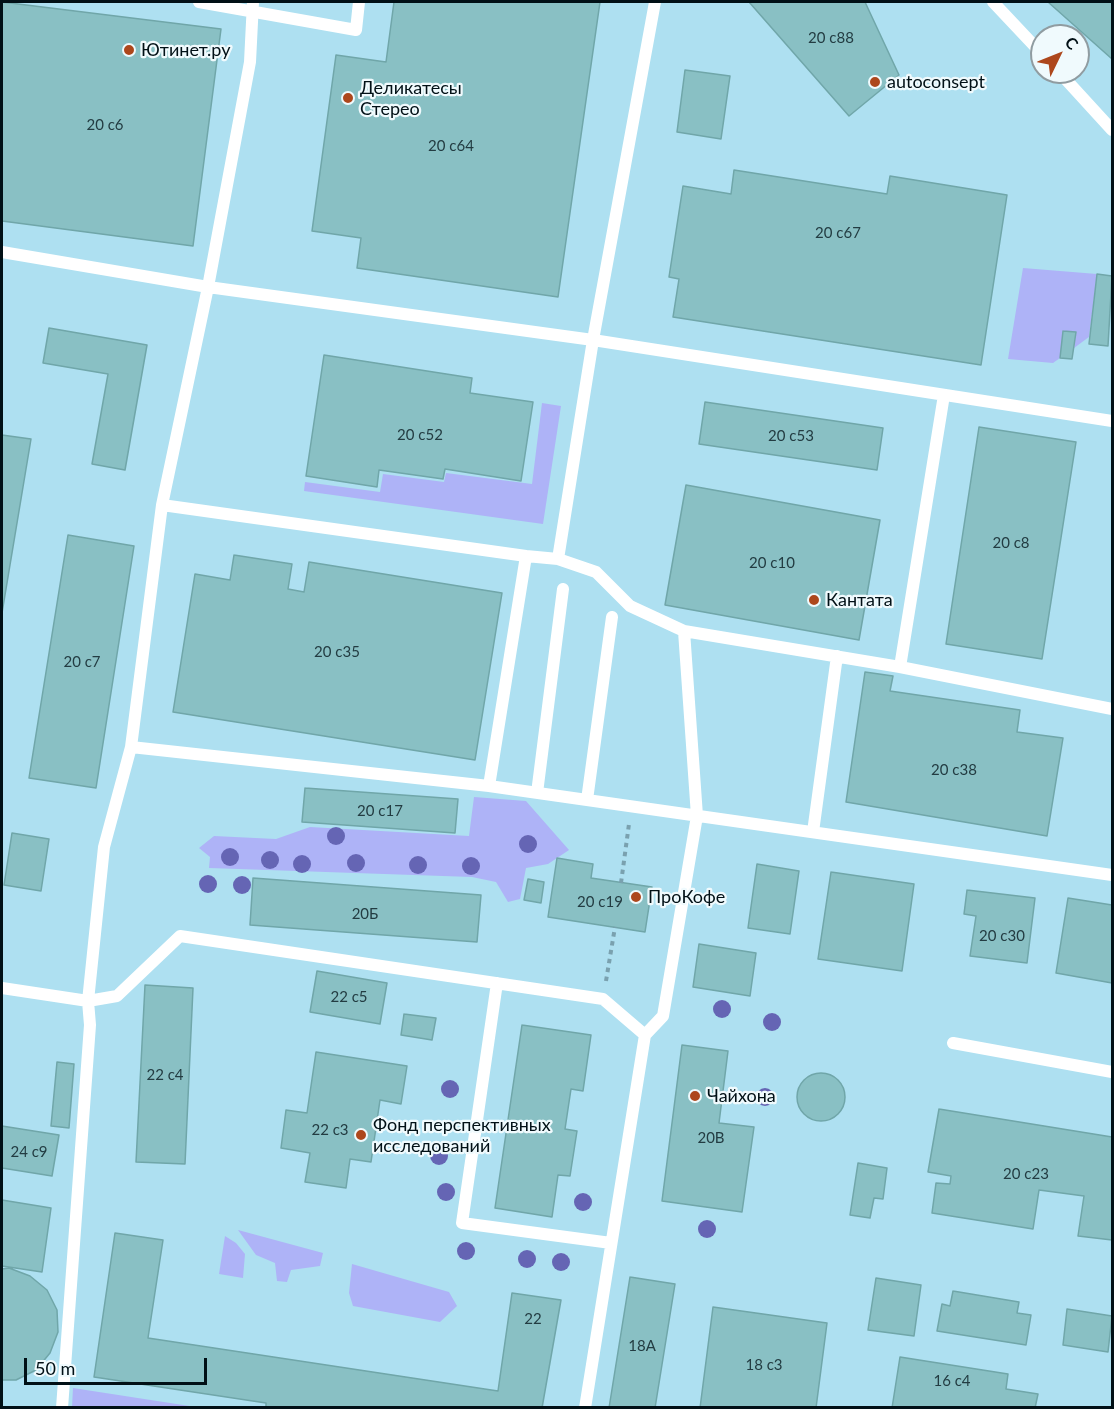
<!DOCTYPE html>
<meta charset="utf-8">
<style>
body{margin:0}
#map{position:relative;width:1114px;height:1409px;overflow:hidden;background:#aee0f1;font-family:Lato,sans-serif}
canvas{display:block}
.frame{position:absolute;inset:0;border:3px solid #011016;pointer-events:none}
.north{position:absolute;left:1030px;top:24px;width:60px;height:60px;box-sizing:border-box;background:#f0fafd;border:2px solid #909ca1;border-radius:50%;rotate:47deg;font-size:16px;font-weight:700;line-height:24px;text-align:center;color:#011016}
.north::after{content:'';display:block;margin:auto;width:21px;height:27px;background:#ad471c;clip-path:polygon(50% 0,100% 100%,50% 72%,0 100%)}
.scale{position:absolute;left:24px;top:1358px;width:183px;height:27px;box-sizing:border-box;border:3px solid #011016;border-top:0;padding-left:8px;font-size:18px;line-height:21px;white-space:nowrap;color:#011016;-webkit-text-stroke:4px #f0fafd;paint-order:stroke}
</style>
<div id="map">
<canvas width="1114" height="1409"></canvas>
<div class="frame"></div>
<div class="north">С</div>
<div class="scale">50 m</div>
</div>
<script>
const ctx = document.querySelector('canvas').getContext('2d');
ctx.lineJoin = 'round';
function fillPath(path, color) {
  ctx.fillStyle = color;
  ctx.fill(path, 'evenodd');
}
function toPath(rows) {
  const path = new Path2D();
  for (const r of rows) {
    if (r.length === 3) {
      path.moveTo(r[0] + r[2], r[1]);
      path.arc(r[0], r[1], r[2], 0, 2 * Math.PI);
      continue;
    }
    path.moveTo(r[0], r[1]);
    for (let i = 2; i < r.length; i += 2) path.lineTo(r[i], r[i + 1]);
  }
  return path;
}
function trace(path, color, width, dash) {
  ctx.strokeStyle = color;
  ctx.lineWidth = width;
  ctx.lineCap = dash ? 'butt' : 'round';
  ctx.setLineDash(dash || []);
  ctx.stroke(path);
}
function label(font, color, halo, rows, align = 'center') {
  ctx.font = font + ' Lato,sans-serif';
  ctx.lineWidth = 4.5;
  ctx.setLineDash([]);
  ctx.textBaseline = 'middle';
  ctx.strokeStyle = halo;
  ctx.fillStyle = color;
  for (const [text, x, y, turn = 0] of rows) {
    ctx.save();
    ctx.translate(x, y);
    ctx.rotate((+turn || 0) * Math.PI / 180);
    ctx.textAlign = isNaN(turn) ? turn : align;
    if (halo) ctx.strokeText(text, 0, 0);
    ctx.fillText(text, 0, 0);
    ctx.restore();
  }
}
const green = toPath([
 [1023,268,1097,274,1089,337,1074,348,1076,332,1063,331,1060,358,1053,363,1008,359],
 [542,403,561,406,543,524,304,491,305,482,380,492,383,474,444,482,446,473,532,484],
 [474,797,526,801,569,850,548,864,526,868,520,899,508,902,496,882,472,877,209,868,210,857,199,848,214,836,276,839,310,827,469,836],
 [238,1230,323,1253,320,1266,291,1270,287,1282,277,1281,275,1263,256,1255],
 [225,1236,236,1243,245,1254,243,1278,219,1274],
 [352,1264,449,1292,457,1306,440,1322,353,1306,349,1293],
 [73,1388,196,1407,72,1407]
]);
const building = toPath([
 [2,2,221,29,193,246,2,221,2,2],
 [394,2,600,2,558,297,357,268,361,238,312,231,336,55,386,62,394,2],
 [749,2,865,2,899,75,849,116,749,2],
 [1048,2,1112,2,1112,59,1048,2],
 [685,70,730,76,721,139,677,132,685,70],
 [734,170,887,194,890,176,1007,195,981,365,673,317,679,279,669,277,683,186,731,194,734,170],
 [1097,274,1112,276,1108,346,1089,344,1097,274],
 [49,328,147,345,125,470,92,464,108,374,43,363,49,328],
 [1063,331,1076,332,1072,359,1060,358,1063,331],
 [324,355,472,378,470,393,533,402,521,481,445,469,443,479,379,470,377,487,306,476,324,355],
 [705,402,883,428,877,470,699,444,705,402],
 [979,427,1076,442,1042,659,946,644,979,427],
 [2,435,31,439,2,613,2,435],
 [686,485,880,520,859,640,665,605,686,485],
 [68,535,134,546,96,788,29,778,68,535],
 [234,555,292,564,288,589,304,592,309,562,502,593,475,760,173,712,195,574,230,580,234,555],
 [865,672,893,676,890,691,1020,710,1017,732,1063,738,1047,836,846,802,865,672],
 [305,788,458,799,455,833,302,822,305,788],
 [12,833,49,839,41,891,4,885,12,833],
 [557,858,593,864,591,878,652,887,645,932,548,917,557,858],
 [757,864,799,871,790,934,748,928,757,864],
 [831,872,914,884,902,971,818,959,831,872],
 [253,878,481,895,477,942,250,925,253,878],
 [528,879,544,882,541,903,524,900,528,879],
 [967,890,1035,898,1027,963,970,956,976,916,964,914,967,890],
 [1068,898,1112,905,1112,983,1056,973,1068,898],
 [699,944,756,953,750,996,693,987,699,944],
 [317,971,387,983,380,1024,310,1012,317,971],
 [145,985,193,988,185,1164,136,1162,145,985],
 [404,1014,436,1018,432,1040,401,1035,404,1014],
 [522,1025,591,1035,583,1091,571,1089,565,1129,577,1131,570,1176,558,1175,552,1217,495,1208,522,1025],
 [682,1045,728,1051,719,1123,754,1127,742,1212,662,1201,682,1045],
 [316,1052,407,1066,401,1104,380,1100,371,1162,350,1159,346,1188,305,1182,310,1153,281,1148,286,1110,307,1113,316,1052],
 [57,1062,74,1064,69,1128,51,1126,57,1062],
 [821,1097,24],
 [939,1109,1112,1137,1112,1240,1078,1236,1084,1196,1039,1190,1033,1229,932,1213,936,1183,950,1184,951,1176,928,1172,939,1109],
 [2,1126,59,1135,52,1176,2,1168,2,1126],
 [858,1163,887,1168,883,1199,874,1198,870,1218,850,1215,858,1163],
 [2,1200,51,1208,42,1272,2,1266,2,1200],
 [115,1233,163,1240,148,1338,498,1391,512,1293,561,1300,542,1408,266,1408,266,1403,94,1377,115,1233],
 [9,1268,30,1276,47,1290,57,1310,58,1332,50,1353,36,1370,16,1380,2,1380,2,1269,9,1268],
 [630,1277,675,1284,655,1408,609,1408,630,1277],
 [876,1278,921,1285,914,1336,868,1330,876,1278],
 [953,1291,1019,1302,1017,1313,1031,1315,1026,1345,937,1331,942,1304,950,1306,953,1291],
 [713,1307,827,1323,816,1408,700,1408,713,1307],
 [1067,1309,1112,1316,1108,1352,1063,1345,1067,1309],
 [900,1357,1008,1374,1006,1389,1038,1394,1035,1408,892,1408,900,1357]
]);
const path = toPath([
 [621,883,629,824],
 [606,981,615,927]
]);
const lane = toPath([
 [199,2,356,30,359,2],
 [253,2,250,62,208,287,593,340,1112,421],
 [993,2,1042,54],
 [1059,72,1112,130],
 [2,252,208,287,162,505,131,747,104,847,88,1001,90,1025,62,1408],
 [162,505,526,556],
 [558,559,596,572,630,606,684,631],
 [900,667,944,395],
 [131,747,489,786,1112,875],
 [489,786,526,556,558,559,593,340,655,2],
 [537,793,563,589],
 [587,800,612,617],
 [813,832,837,656],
 [497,983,462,1223,611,1243],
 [2,988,88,1001,117,996,180,936,603,999,645,1035],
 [953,1043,1112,1072],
 [585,1408,645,1035,663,1016,697,816,684,631,900,667,1112,709]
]);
const trees = [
 [336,836],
 [528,844],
 [230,857],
 [270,860],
 [356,863],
 [302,864],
 [418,865],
 [471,866],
 [208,884],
 [242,885],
 [722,1009],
 [772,1022],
 [450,1089],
 [765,1097],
 [439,1156],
 [446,1192],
 [583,1202],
 [707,1229],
 [466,1251],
 [527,1259],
 [561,1262]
];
const markers = [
 [129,50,6,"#ad471c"],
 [875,82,6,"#ad471c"],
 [348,98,6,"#ad471c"],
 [814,600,6,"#ad471c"],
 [636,897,6,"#ad471c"],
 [695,1096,6,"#ad471c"],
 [361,1135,6,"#ad471c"]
];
const numberNames = [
 ["20 с88",831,38],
 ["20 с6",105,125],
 ["20 с64",451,146],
 ["20 с67",838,233],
 ["20 с52",420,435],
 ["20 с53",791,436],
 ["20 с8",1011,543],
 ["20 с10",772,563],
 ["20 с35",337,652],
 ["20 с7",82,662],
 ["20 с38",954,770],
 ["20 с17",380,811],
 ["20 с19",600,902],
 ["20Б",365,914],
 ["20 с30",1002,936],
 ["22 с5",349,997],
 ["22 с4",165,1075],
 ["22 с3",330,1130],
 ["20В",711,1138],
 ["24 с9",29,1152],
 ["20 с23",1026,1174],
 ["22",533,1319],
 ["18А",642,1346],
 ["18 с3",764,1365],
 ["16 с4",952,1381]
];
const poiNames = [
 ["Ютинет.ру",141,50],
 ["autoconsept",887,82],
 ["Деликатесы",360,88],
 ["Стерео",360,109],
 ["Кантата",826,600],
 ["ПроКофе",648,897],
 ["Чайхона",707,1096],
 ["Фонд перспективных",373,1125],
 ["исследований",373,1146]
];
fillPath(green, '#aeb3f7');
fillPath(building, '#89c0c4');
trace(building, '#70a6a9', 1.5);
trace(path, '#7aa1af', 4, [4.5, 4.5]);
trace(lane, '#fff', 12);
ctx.fillStyle = '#6565b4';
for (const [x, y] of trees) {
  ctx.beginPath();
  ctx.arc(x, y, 9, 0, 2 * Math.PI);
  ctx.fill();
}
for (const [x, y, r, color] of markers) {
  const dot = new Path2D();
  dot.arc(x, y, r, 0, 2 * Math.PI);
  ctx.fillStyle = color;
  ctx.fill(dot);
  trace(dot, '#f0fafd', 2);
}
label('15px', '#233c42', null, numberNames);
label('18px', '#011016', '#f0fafd', poiNames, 'left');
</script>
